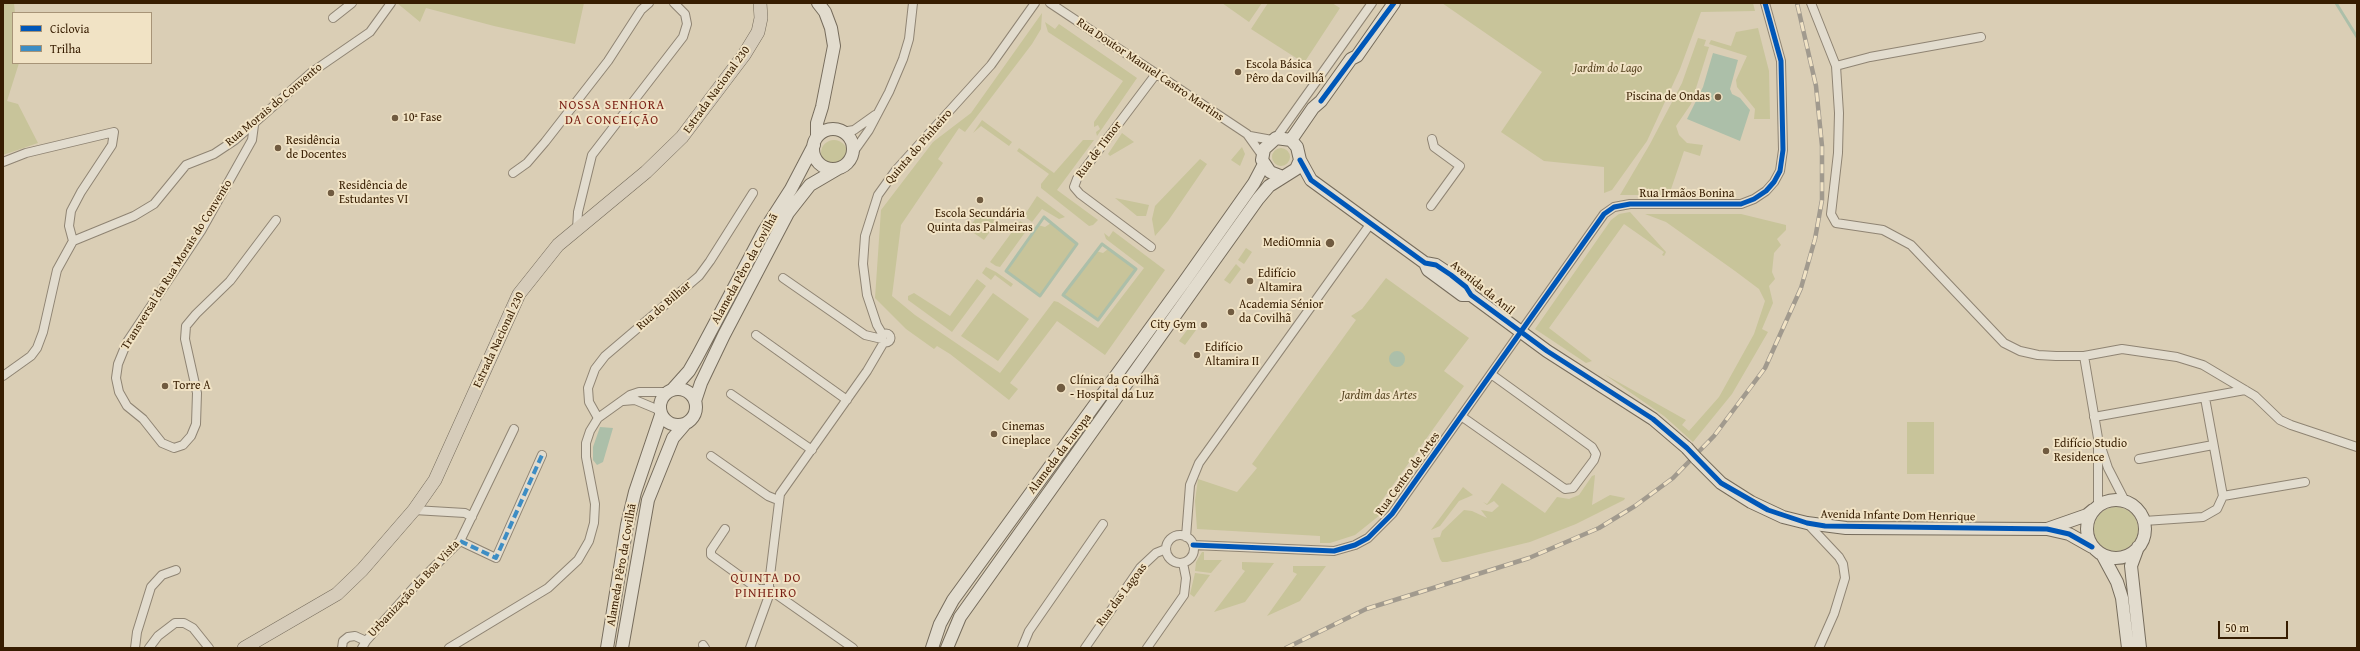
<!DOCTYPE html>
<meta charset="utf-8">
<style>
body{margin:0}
#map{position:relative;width:2360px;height:651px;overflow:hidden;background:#daceb5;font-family:"Gentium Book Plus",serif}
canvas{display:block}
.frame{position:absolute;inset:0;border:4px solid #371d01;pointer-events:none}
.legend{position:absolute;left:12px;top:12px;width:140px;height:52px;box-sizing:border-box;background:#f1e3c5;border:1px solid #a79477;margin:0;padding:5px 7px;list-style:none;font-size:12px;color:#371d01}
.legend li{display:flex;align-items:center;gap:8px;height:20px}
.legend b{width:20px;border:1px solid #a79477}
.scale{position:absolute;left:2218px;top:621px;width:70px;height:18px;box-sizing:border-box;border:2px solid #371d01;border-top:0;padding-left:5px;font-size:12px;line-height:14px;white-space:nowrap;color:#371d01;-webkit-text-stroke:3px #f1e3c5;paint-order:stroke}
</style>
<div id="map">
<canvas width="2360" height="651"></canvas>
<div class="frame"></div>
<ul class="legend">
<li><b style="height:5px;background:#0057b8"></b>Ciclovia</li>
<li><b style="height:5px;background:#3d8dc4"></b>Trilha</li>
</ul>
<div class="scale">50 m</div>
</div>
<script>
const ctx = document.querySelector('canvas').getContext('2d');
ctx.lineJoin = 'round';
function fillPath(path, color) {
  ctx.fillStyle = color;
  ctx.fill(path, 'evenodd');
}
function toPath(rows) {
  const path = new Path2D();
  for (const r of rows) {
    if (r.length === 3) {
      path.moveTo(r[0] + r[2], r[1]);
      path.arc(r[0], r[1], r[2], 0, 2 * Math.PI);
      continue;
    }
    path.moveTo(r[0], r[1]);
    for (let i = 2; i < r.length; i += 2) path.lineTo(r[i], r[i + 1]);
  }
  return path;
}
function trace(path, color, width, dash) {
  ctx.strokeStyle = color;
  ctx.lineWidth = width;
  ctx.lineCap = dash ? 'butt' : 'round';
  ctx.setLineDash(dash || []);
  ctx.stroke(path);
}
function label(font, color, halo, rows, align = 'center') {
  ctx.font = font + ' "Gentium Book Plus",serif';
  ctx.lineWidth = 4;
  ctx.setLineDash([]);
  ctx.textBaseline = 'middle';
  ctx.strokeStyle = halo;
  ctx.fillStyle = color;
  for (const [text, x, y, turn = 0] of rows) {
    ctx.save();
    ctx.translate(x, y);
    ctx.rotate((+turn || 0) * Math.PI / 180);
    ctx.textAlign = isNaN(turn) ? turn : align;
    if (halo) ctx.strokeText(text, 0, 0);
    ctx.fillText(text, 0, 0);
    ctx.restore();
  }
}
const green = toPath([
 [3,3,14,3,15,13,13,13,13,63,19,63,7,101,18,104,38,143,3,155],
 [397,3,584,3,575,44,494,26,426,8,420,22],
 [1222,3,1262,3,1249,22],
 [1268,3,1332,3,1340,8,1304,63,1251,29],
 [1442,3,1753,3,1755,11,1701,12,1680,69,1647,141,1612,190,1604,193,1604,167,1544,161,1501,132,1542,72],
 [1042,13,1041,29,1032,44,965,132,959,128,938,159,943,163,901,225,892,296,915,315,1000,373,1054,301,1058,302,1098,328,1144,268,1106,239,1104,233,1109,237,1113,231,1165,270,1105,355,1057,321,1010,383,1018,389,1009,400,950,354,937,346,934,349,906,329,875,298,881,210,933,142,971,113],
 [1045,22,1055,29,1059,24,1137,78,1097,136,1096,132,1100,129,1098,125,1094,127,1094,122,1123,81,1048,32],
 [1758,28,1769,71,1770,119,1754,119,1755,109,1737,87,1736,80,1747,56,1709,44,1711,40,1731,46,1736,32],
 [1698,38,1706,40,1704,46,1709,47,1691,104,1676,126,1679,135,1687,143,1703,145,1700,156,1684,151,1669,195,1620,195,1650,144,1682,83],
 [982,120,1012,142,1009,146,981,126,973,133],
 [1122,133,1134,142,1110,156,1108,154],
 [1083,140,1094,140,1057,190,1098,220,1093,225,1089,226,1041,188,1041,184,1049,174,1017,151,1019,148,1054,173],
 [834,153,13],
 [1242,147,1245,154,1240,166,1231,160],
 [1281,157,9],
 [1200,159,1207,164,1168,221,1155,236,1152,219,1155,206],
 [1037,196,1065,217,1059,219,1042,209,1032,222,1024,216],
 [1115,198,1149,205,1146,216,1137,216],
 [982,210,997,222,984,240,968,229],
 [1630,212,1666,252,1664,256,1662,255,1664,252,1624,224,1549,328,1592,361,1586,363,1535,329,1611,220,1619,214],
 [1645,214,1741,214,1786,225,1786,230,1777,239,1781,245,1774,253,1772,272,1775,279,1769,286,1773,303,1762,329,1768,332,1732,394,1693,442,1664,416,1604,374,1686,420,1682,425,1689,431,1719,397,1754,334,1765,301,1759,289,1735,271,1666,222],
 [1020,221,1029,227,1000,267,996,266,990,262],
 [1051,223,1077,244,1040,296,1006,271,1038,225,1045,227],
 [1246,248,1252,252,1244,264,1238,260],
 [1108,249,1136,269,1098,320,1063,295,1096,251,1103,253],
 [1236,264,1241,269,1230,284,1224,280],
 [986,267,996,272,1013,284,1011,287,995,275,991,280,982,273],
 [1386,278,1469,338,1444,371,1464,386,1375,510,1380,515,1355,535,1330,543,1320,543,1320,536,1197,529,1195,501,1198,479,1237,492,1257,468,1252,464,1356,320,1351,316,1362,309],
 [977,279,986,286,952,332,908,300,908,296,914,293,950,316],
 [993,293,1029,319,998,361,961,336],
 [1190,326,1196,330,1185,345,1179,341],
 [1907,422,1934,422,1934,474,1907,474],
 [1595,475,1592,505,1610,495,1625,498,1624,500,1576,524,1530,542,1447,562,1442,562,1440,559,1433,538,1440,537,1442,531,1464,510,1472,511,1487,518,1481,510,1492,512,1499,506,1494,501,1487,505,1483,502,1487,504,1502,483,1545,513,1557,497,1569,499,1579,495,1592,476],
 [1463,487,1473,495,1459,501,1440,526,1431,530],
 [2116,529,22],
 [1202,552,1204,552,1204,560,1222,560,1211,573,1195,571,1196,562],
 [1242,562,1274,563,1245,602,1214,612,1245,571,1242,569],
 [1293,566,1326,566,1300,601,1267,616,1297,574,1293,572],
 [1195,573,1210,575,1194,597,1190,594]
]);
const water = toPath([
 [1713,53,1738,60,1730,89,1732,94,1740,98,1750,110,1740,141,1687,119,1703,87],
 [1397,359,8],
 [600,427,613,428,603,462,597,465,593,460,593,447]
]);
const stream = toPath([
 [2336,3,2357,37],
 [1044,217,1077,244,1040,296,1006,271,1044,217],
 [1102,244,1136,269,1098,320,1063,295,1102,244]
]);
const street = toPath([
 [1050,3,1247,134,1262,155],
 [1811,3,1836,66,1839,113,1838,153,1831,214,1836,223,1883,230,1911,245,2004,343,2020,351,2038,355,2056,356,2084,356,2122,349,2177,357,2203,365,2245,390,2255,396,2280,420,2291,425,2357,447],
 [333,18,352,3],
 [1836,66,1870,57,1981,37],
 [254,125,252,140,201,231,127,342,118,364,116,378,119,392,127,406,143,419,162,443,174,448,183,445,191,436,196,424,197,393,185,339,186,326,196,314,230,281,276,220],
 [842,132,854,130,875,115],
 [1250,136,1272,140],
 [1276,138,1372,3],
 [852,154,869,130,889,92,903,59,909,39,913,3],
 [3,162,26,153,114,132,112,145,81,192,71,211,69,226,73,241],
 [513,173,527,163,545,142,608,61,641,10,649,3],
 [1431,206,1460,166,1434,147,1432,139],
 [577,229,578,212,592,155,683,37,687,24,685,14,674,3],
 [1151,247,1080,194,1074,187,1077,179,1156,74],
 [783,278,865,335,882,339],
 [886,338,4.5],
 [756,335,847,400],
 [883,335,877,325,867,295,863,264,865,236,878,195,896,170,991,65,1035,3],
 [2084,356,2098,438,2108,468,2125,501],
 [3,376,31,356,37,348,43,332,57,270,73,241,134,216,154,204,186,165,214,154,235,140,312,72,370,32,391,3],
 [731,394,812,450],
 [623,401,635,400,659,410],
 [1461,416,1565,489,1573,488,1594,460,1596,454,1592,447,1491,374],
 [2094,417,2245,390],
 [598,418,589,402,588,388,595,369,605,356,699,276,710,261,753,193],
 [711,456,768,496,778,500],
 [2139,459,2213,445],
 [2223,496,2305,482],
 [2098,506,2098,445],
 [414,510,465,513,472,517],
 [2144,521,2203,517,2217,509,2223,496,2205,398],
 [1807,523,1839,557,1843,564,1845,578,1834,614,1819,648],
 [725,529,711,550,711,555,758,589,769,589],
 [1180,549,14],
 [1186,537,1190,485,1199,463,1371,223],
 [460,541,496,558,542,455],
 [1193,545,1334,551,1355,545,1368,538,1392,514,1604,214,1614,207,1630,204,1741,204,1754,199,1766,191,1774,182,1780,171,1783,150,1781,61,1765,3],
 [703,645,705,648],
 [135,648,137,632,151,587,162,575,176,570],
 [149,648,158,636,175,623,184,623,193,628,209,648],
 [342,648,343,641,348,637,355,636,366,641],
 [362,648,366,641,416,585,460,541,514,429],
 [449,648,548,588,578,560,589,541,594,523,595,504,586,457,586,443,590,431,598,418,630,395,639,392,668,392],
 [750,648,771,590],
 [853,648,773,592,769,589,769,584,780,494,867,371,884,342],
 [1022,648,1029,631,1103,524],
 [1085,648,1140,568,1156,553,1166,549],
 [1147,648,1184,595,1186,578,1183,563]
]);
const secondary = toPath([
 [833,149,20],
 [817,137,817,123,822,107,834,46,831,28,825,12,818,3],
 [1291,140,1313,108,1321,101,1351,59,1357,56,1394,3],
 [1300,160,1311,180,1425,263,1436,265,1451,275,1466,287,1471,295,1547,351,1653,419,1687,448],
 [1425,263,1428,270,1462,295,1471,295],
 [678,407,18],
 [672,390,689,371,697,357,764,231,791,189,814,145],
 [695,401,701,383,724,335,788,213,810,185,839,168],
 [1696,458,1721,483,1751,502,1783,517,1807,523,1846,528,2047,529,2069,534,2092,547],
 [2116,529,29],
 [2047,529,2087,515,2093,510],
 [2138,547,2131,566,2140,648],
 [2103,556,2117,582,2122,598,2128,648],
 [607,648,627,525,635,492,661,415],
 [622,648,648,500,673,438,685,424],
 [932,648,940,624,953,600,1184,282,1254,183,1264,164],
 [947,648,960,617,970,603,1258,199,1269,186,1296,169,1300,160,1297,147,1291,140,1276,138,1264,149,1262,160,1270,172,1283,177]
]);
const primary = toPath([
 [244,648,337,594,362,570,414,510,435,480,519,294,558,245,646,172,682,137,744,55,758,32,761,18,760,3]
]);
const rail = toPath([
 [1286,648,1366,609,1529,558,1599,528,1635,506,1673,478,1714,436,1765,368,1801,288,1815,239,1822,200,1822,146,1816,86,1797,3]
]);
const secondaryBridge = toPath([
 [1687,448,1696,458]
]);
const quiet = toPath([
 [460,541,496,558,542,455]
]);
const cycleway = toPath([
 [1321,101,1394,3],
 [1300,160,1311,180,1425,263,1436,265,1451,275,1466,287,1471,295,1547,351,1653,419,1687,448,1721,483,1768,510,1807,523,1825,526,2047,529,2069,534,2092,547],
 [1193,545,1334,551,1355,545,1368,538,1392,514,1604,214,1614,207,1630,204,1741,204,1754,199,1766,191,1774,182,1780,171,1783,150,1781,61,1765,3]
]);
const markers = [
 [1238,72,4,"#705b40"],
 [1718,97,4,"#705b40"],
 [395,118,4,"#705b40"],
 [278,148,4,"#705b40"],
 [331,193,4,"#705b40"],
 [980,200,4,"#705b40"],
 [1330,243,5,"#705b40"],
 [1250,281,4,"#705b40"],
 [1231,312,4,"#705b40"],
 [1204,325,4,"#705b40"],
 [1197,355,4,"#705b40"],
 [165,386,4,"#705b40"],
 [1061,388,5,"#705b40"],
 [994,434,4,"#705b40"],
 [2046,451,4,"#705b40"]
];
const poiNames = [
 ["Escola Básica",1246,65],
 ["Pêro da Covilhã",1246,79],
 ["Piscina de Ondas",1710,97,"right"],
 ["10ª Fase",403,118],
 ["Residência",286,141],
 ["de Docentes",286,155],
 ["Residência de",339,186],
 ["Estudantes VI",339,200],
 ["Escola Secundária",980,214,"center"],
 ["Quinta das Palmeiras",980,228,"center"],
 ["MediOmnia",1321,243,"right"],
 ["Edifício",1258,274],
 ["Altamira",1258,288],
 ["Academia Sénior",1239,305],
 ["da Covilhã",1239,319],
 ["City Gym",1196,325,"right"],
 ["Edifício",1205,348],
 ["Altamira II",1205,362],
 ["Clínica da Covilhã",1070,381],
 ["- Hospital da Luz",1070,395],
 ["Torre A",173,386],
 ["Cinemas",1002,427],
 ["Cineplace",1002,441],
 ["Edifício Studio",2054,444],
 ["Residence",2054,458]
];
const parkNames = [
 ["Jardim do Lago",1608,69],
 ["Jardim das Artes",1379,396]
];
const streetNames = [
 ["Rua Doutor Manuel Castro Martins",1150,70,34],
 ["Estrada Nacional 230",717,90,-54],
 ["Rua Morais do Convento",274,105,-40],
 ["Quinta do Pinheiro",919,147,-49],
 ["Rua de Timor",1099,150,-53],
 ["Rua Irmãos Bonina",1687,194],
 ["Transversal da Rua Morais do Convento",177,265,-58],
 ["Alameda Pêro da Covilhã",745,269,-61],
 ["Avenida da Anil",1482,288,39],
 ["Rua do Bilhar",664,306,-41],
 ["Estrada Nacional 230",499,340,-65],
 ["Alameda da Europa",1060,454,-53],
 ["Rua Centro de Artes",1408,474,-54],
 ["Avenida Infante Dom Henrique",1898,516,1],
 ["Alameda Pêro da Covilhã",622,565,-80],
 ["Urbanização da Boa Vista",414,589,-47],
 ["Rua das Lagoas",1122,595,-53]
];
const neighbourhoodNames = [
 ["NOSSA SENHORA",612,106],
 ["DA CONCEIÇÃO",612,121],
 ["QUINTA DO",766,579],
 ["PINHEIRO",766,594]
];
fillPath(green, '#c8c49a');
fillPath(water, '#acbfa9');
trace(stream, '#acbfa9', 3);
trace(street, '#8f8473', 10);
trace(secondary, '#766c5c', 14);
trace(primary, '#766c5c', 14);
trace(street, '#e2dcce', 8);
trace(secondary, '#e2dcce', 12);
trace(primary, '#d6ccba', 13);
trace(rail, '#a19a8e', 4.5);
trace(rail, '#f1e3c5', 3, [9]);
trace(secondaryBridge, '#766c5c', 14, []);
trace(secondaryBridge, '#e2dcce', 12);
trace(quiet, '#3d8dc4', 4, [8, 4]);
trace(cycleway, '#0057b8', 5);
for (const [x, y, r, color] of markers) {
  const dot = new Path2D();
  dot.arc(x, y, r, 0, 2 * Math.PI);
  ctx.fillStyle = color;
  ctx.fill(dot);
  trace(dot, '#f1e3c5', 1.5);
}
label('12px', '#371d01', '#f1e3c5', poiNames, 'left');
label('italic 12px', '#584522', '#f1e3c5', parkNames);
label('12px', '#371d01', '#f1e3c5', streetNames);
ctx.letterSpacing = '1px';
label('13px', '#7a1f14', '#f1e3c5', neighbourhoodNames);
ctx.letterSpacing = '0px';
</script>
